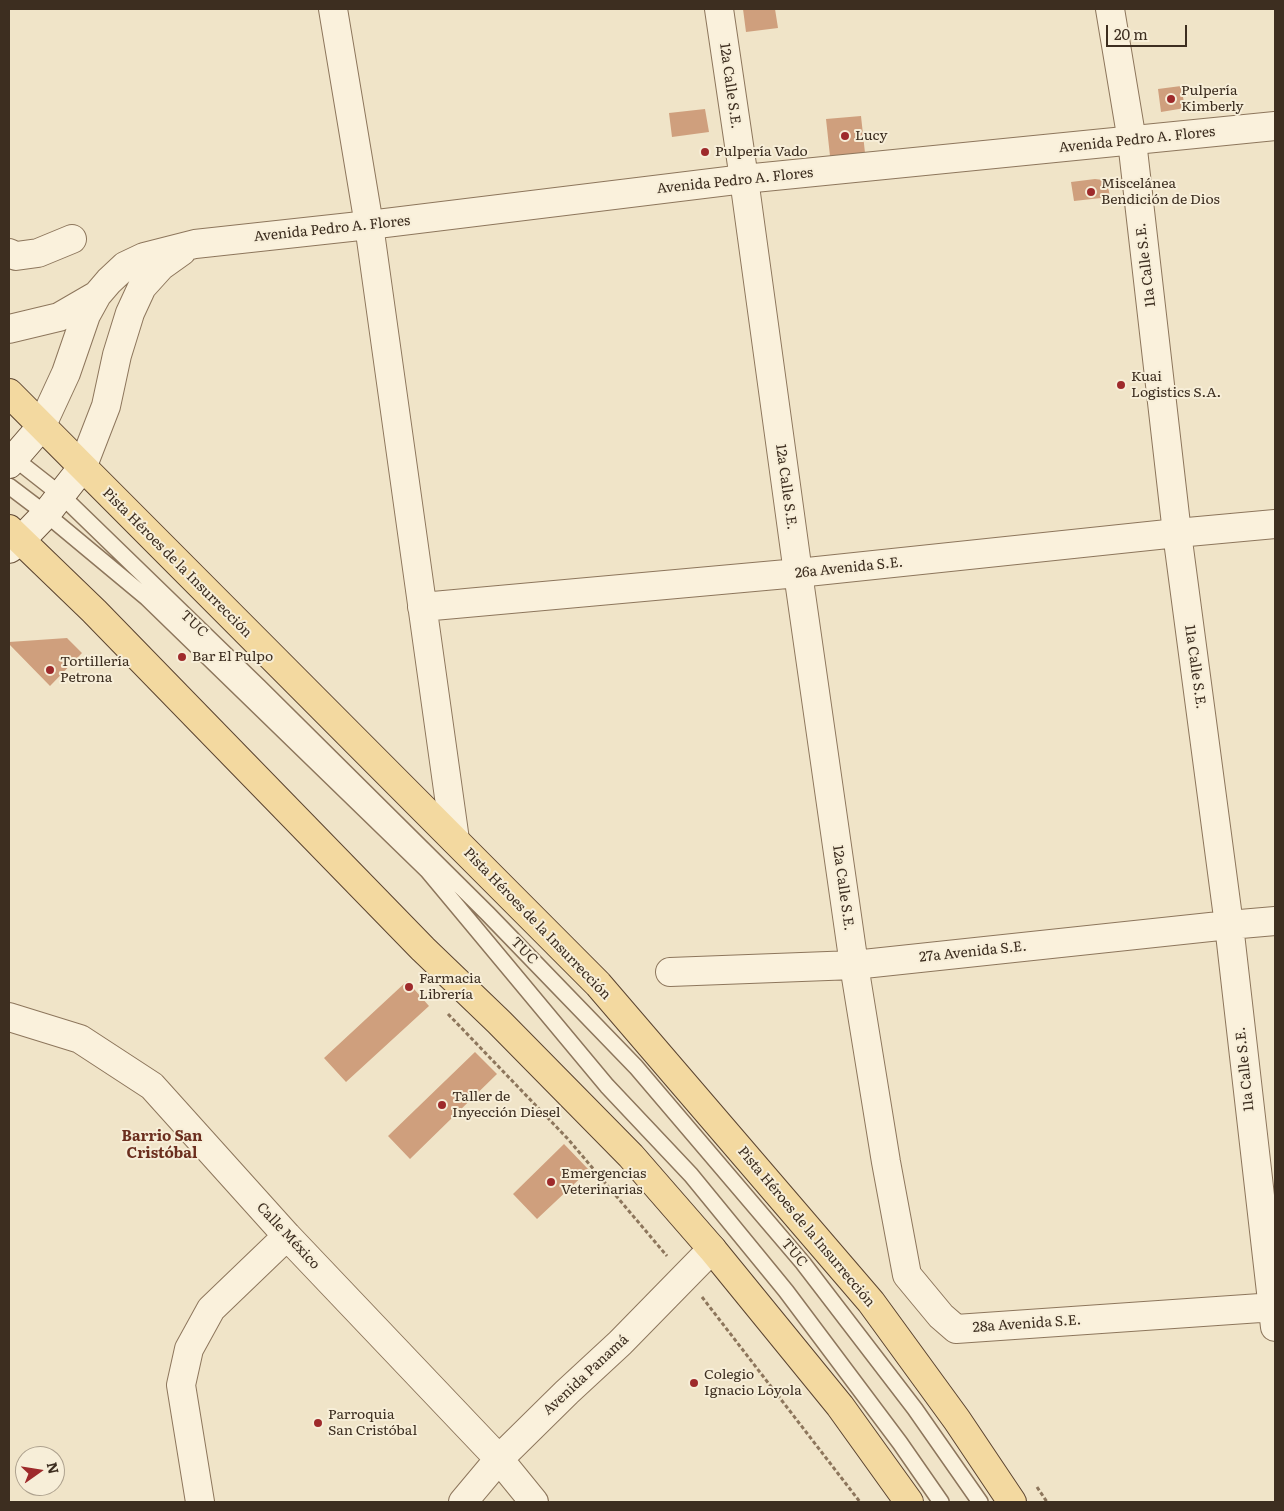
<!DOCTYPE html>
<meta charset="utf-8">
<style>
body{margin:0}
#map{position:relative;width:1284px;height:1511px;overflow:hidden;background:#f0e4c8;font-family:Literata,serif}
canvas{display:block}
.frame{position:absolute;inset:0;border:10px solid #3d2e20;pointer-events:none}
.north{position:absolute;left:15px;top:1446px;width:50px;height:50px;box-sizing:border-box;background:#f7eed8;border:1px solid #ada18e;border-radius:50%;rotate:77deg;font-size:14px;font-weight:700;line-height:20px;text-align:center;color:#3d2e20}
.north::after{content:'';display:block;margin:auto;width:18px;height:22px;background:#9e2a2b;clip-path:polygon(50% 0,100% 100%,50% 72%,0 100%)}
.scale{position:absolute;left:1106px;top:25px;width:81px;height:22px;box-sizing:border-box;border:2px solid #3d2e20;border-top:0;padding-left:6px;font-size:15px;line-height:18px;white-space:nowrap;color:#3d2e20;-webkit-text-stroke:4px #f7eed8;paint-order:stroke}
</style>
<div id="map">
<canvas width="1284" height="1511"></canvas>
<div class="frame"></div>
<div class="north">N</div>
<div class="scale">20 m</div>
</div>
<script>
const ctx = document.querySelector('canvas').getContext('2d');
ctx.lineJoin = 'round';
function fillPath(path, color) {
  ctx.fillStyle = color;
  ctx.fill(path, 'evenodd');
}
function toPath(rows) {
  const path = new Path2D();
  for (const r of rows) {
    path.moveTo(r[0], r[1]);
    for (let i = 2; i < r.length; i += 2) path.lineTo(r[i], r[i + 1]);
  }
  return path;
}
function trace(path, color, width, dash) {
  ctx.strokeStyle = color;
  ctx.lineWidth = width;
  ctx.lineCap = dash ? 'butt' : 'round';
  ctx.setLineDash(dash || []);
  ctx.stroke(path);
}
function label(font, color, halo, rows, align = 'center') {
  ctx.font = font + ' Literata,serif';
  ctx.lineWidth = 4;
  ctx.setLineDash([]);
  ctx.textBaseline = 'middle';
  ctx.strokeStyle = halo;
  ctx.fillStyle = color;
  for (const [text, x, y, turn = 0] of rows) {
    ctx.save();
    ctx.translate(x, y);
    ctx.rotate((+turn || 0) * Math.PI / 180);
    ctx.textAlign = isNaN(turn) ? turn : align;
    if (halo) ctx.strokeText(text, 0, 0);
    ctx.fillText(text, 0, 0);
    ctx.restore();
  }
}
const building = toPath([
 [743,9,775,9,778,28,746,32],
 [1181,86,1185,108,1161,112,1158,89],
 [705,109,709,132,672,137,669,113],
 [861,116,865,153,830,156,826,119],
 [1095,179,1103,180,1108,186,1110,197,1074,201,1071,182],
 [67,638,82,653,50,686,9,644,9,642],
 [407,981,429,1006,346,1082,324,1058],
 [475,1052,497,1074,410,1159,388,1136],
 [564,1144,589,1170,537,1219,513,1194]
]);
const path = toPath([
 [448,1014,568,1139,667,1256],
 [702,1297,860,1502],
 [1037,1487,1047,1502]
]);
const service = toPath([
 [10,455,61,495,259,687,488,914,636,1067,803,1263,915,1409,980,1502],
 [9,486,46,514,147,598,427,870,607,1086,691,1175,786,1291,900,1443,941,1502]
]);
const minor = toPath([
 [333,9,369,225,455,840],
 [1110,9,1132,141,1177,533,1229,925,1275,1327],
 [744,179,798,573,854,965,886,1162,907,1275,941,1316,956,1329,1275,1307],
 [9,253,16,256,38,253,72,239],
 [422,607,798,573,1177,533,1275,524],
 [670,972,854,965,1229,925,1275,921],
 [9,1017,80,1039,152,1086,287,1236,499,1459,534,1502],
 [200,1502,181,1385,189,1349,211,1309,287,1236],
 [463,1502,499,1459,567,1392,620,1343,712,1249]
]);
const tertiary = toPath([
 [719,9,744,179],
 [9,329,59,317,97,295],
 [41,427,66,373,86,315,97,295,109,281,125,266,144,257,195,244,369,225,744,179,1275,126],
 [82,468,106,406,117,355,130,313,142,287,161,266,182,251]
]);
const secondary = toPath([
 [9,464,41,427],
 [9,549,20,541,46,514,82,468]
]);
const primary = toPath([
 [9,393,598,984,871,1302,957,1420,1012,1502],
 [9,529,94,611,423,949,499,1022,631,1156,712,1249,840,1406,909,1502]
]);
const markers = [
 [1171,99,5,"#9e2a2b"],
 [845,136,5,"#9e2a2b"],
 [705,152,5,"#9e2a2b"],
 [1091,192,5,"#9e2a2b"],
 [1121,385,5,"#9e2a2b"],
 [182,657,5,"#9e2a2b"],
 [50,670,5,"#9e2a2b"],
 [409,987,5,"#9e2a2b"],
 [442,1105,5,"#9e2a2b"],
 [551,1182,5,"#9e2a2b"],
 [694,1383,5,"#9e2a2b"],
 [318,1423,5,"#9e2a2b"]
];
const streetNames = [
 ["12a Calle S.E.",730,86,82],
 ["Avenida Pedro A. Flores",1137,140,-6],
 ["Avenida Pedro A. Flores",735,181,-6],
 ["Avenida Pedro A. Flores",332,229,-6],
 ["11a Calle S.E.",1146,265,-97],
 ["12a Calle S.E.",786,487,82],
 ["Pista Héroes de la Insurrección",177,563,45],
 ["26a Avenida S.E.",849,568,-6],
 ["TUC",194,624,44],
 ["11a Calle S.E.",1195,667,82],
 ["12a Calle S.E.",843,888,82],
 ["Pista Héroes de la Insurrección",537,924,46],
 ["TUC",524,951,46],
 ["27a Avenida S.E.",973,952,-6],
 ["11a Calle S.E.",1245,1069,-96],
 ["Pista Héroes de la Insurrección",806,1227,50],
 ["Calle México",288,1236,47],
 ["TUC",794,1253,50],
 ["28a Avenida S.E.",1027,1324,-4],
 ["Avenida Panamá",586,1375,-43]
];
const poiNames = [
 ["Pulpería",1181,91],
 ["Kimberly",1181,107],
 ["Lucy",855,136],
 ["Pulpería Vado",715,152],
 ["Miscelánea",1101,184],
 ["Bendición de Dios",1101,200],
 ["Kuai",1131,377],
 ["Logistics S.A.",1131,393],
 ["Bar El Pulpo",192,657],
 ["Tortillería",60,662],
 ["Petrona",60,678],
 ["Farmacia",419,979],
 ["Librería",419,995],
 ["Taller de",452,1097],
 ["Inyección Diesel",452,1113],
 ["Emergencias",561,1174],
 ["Veterinarias",561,1190],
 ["Colegio",704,1375],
 ["Ignacio Loyola",704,1391],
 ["Parroquia",328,1415],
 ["San Cristóbal",328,1431]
];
const neighbourhoodNames = [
 ["Barrio San",162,1137],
 ["Cristóbal",162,1154]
];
fillPath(building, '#cf9f7d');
trace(service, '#8d765c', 18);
trace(minor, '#8d765c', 30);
trace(tertiary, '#8d765c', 30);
trace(secondary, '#6f573f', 30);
trace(primary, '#5b4430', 30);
trace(path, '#8d765c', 3, [4, 2.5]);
trace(service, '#faf1dc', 15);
trace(minor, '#faf1dc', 28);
trace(tertiary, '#faf1dc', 28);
trace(secondary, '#faf1dc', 28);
trace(primary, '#f3d9a0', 28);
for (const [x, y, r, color] of markers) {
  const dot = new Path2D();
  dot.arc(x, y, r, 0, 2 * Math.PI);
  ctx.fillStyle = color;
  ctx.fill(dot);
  trace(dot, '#f7eed8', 2);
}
label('14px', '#3d2e20', '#f7eed8', streetNames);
label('14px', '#3d2e20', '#f7eed8', poiNames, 'left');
label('bold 15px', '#6b2e1e', '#f7eed8', neighbourhoodNames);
</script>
